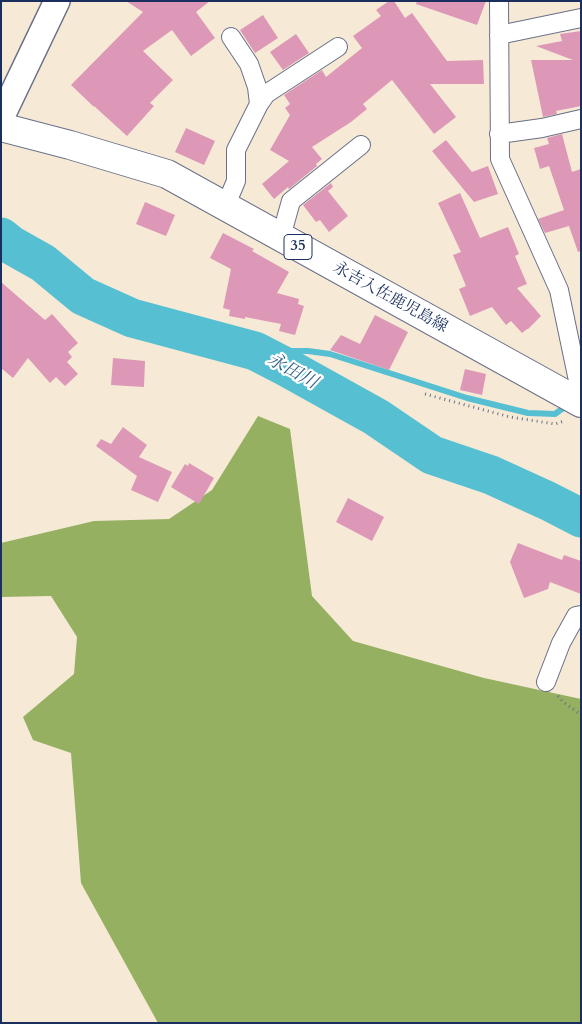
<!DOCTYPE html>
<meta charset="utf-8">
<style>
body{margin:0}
#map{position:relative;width:582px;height:1024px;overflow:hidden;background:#f6ead6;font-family:Cardo,serif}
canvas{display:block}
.frame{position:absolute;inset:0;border:2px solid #1b2f5e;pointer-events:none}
</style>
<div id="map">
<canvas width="582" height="1024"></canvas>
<div class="frame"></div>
</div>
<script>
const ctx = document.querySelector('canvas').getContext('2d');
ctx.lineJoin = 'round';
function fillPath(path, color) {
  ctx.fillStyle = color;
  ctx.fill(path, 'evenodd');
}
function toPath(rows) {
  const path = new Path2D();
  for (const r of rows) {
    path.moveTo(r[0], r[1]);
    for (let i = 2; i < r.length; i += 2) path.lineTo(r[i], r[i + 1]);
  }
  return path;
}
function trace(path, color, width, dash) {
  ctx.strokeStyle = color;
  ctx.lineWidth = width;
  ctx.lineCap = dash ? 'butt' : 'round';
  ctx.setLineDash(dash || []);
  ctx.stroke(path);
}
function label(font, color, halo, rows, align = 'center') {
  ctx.font = font + ' Cardo,"Noto Serif JP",serif';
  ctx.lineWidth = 4.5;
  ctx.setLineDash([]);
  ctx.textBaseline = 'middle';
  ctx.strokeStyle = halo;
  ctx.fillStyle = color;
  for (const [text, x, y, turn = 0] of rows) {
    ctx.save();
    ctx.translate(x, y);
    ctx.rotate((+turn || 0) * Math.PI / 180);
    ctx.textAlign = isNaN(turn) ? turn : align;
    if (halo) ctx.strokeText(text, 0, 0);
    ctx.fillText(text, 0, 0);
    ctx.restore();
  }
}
const forest = toPath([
 [258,416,290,429,312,596,353,641,484,678,581,699,581,1023,158,1023,81,883,71,753,33,740,23,717,74,674,77,637,51,596,1,597,1,543,94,521,169,519,212,490]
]);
const stream = toPath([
 [255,351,308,351,330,354,467,398,528,413,555,414,566,406]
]);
const river = toPath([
 [1,237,11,245,43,263,83,296,132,318,255,351,286,367,376,417,432,455,491,475,548,501,581,518]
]);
const building = toPath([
 [126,1,210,1,196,12,215,38,191,56,172,30,143,51,173,80,150,103,154,106,127,136,94,106,94,107,71,85,143,12],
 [389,1,394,1,405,18,412,13,447,61,483,60,484,84,430,84,456,117,434,134,392,80,363,104,367,109,351,122,312,147,322,159,316,164,317,166,289,189,288,187,274,199,262,184,289,161,270,150,290,115,285,108,290,104,284,95,322,70,326,77,362,48,353,36,381,16,376,10],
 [417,1,486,1,477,25,416,4],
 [263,15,278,38,255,53,240,30],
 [581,31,581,106,556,111,557,114,543,117,531,60,573,60,536,46,562,41,560,34],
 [296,34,309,53,283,70,270,52],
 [186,128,215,141,204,165,175,152],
 [562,134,572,172,581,169,581,251,578,252,569,226,545,233,538,219,564,210,549,166,540,169,534,148,549,144,547,138],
 [446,140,472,172,488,166,498,194,474,202,432,151],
 [331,183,333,187,328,191,348,216,329,232,320,220,316,222,303,205],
 [460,193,480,238,508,227,519,254,515,256,527,284,517,288,541,316,528,329,527,329,522,333,511,321,506,325,492,307,470,316,459,289,466,286,453,255,461,252,438,203],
 [145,202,175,215,166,236,136,224],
 [223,233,254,249,252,251,289,272,277,293,299,299,298,304,304,306,295,335,279,331,281,324,245,317,245,319,229,316,230,310,223,308,231,269,210,258],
 [1,282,45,320,52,314,78,343,68,352,72,357,67,362,78,374,65,386,56,377,50,383,28,358,13,378,1,368],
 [375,315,408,332,389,370,330,350,341,335,360,344],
 [113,358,145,361,144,387,111,385],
 [465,369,486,374,482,395,460,390],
 [123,427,147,445,139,457,172,472,158,502,131,490,137,476,96,446,101,439,111,444],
 [189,463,214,478,199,504,171,487,185,464,188,466],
 [348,498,384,517,372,541,336,522],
 [518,543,562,560,564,555,581,561,581,594,550,582,548,589,524,598,510,562]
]);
const path = toPath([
 [425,394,510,417,555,424,564,421],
 [558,696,562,701,581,715]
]);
const street = toPath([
 [499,1,500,159,559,290,581,395],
 [499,35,581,18],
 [231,37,249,64,257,87,259,104],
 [499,134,542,128,581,119],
 [225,207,236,181,236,150,259,104,266,94,338,47],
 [281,237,291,201,361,145],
 [546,682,561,643,576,616,581,615]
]);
const secondary = toPath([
 [1,118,57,1]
]);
const primary = toPath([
 [1,127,70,145,167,174,581,403]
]);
const shields = [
 [298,247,28]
];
const shieldNames = [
 ["35",298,247]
];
const streetNames = [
 ["永吉入佐鹿児島線",390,298,29]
];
const waterNames = [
 ["永田川",292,372,29]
];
fillPath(forest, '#95b061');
trace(stream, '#56c0d2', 6);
trace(river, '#56c0d2', 39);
fillPath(building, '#dd98b7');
trace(street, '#687088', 20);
trace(secondary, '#687088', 28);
trace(primary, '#687088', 30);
trace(path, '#687088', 3, [1, 4]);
trace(street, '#fff', 18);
trace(secondary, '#fff', 25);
trace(primary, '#fff', 28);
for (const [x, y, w] of shields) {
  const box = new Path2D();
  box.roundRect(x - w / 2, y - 12.5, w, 25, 4);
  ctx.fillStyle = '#fff';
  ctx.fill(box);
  trace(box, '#1b2f5e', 1);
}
label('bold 15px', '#1b2f5e', null, shieldNames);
label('16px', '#1b2f5e', '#fff', streetNames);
label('italic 18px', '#306287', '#fff', waterNames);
</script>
